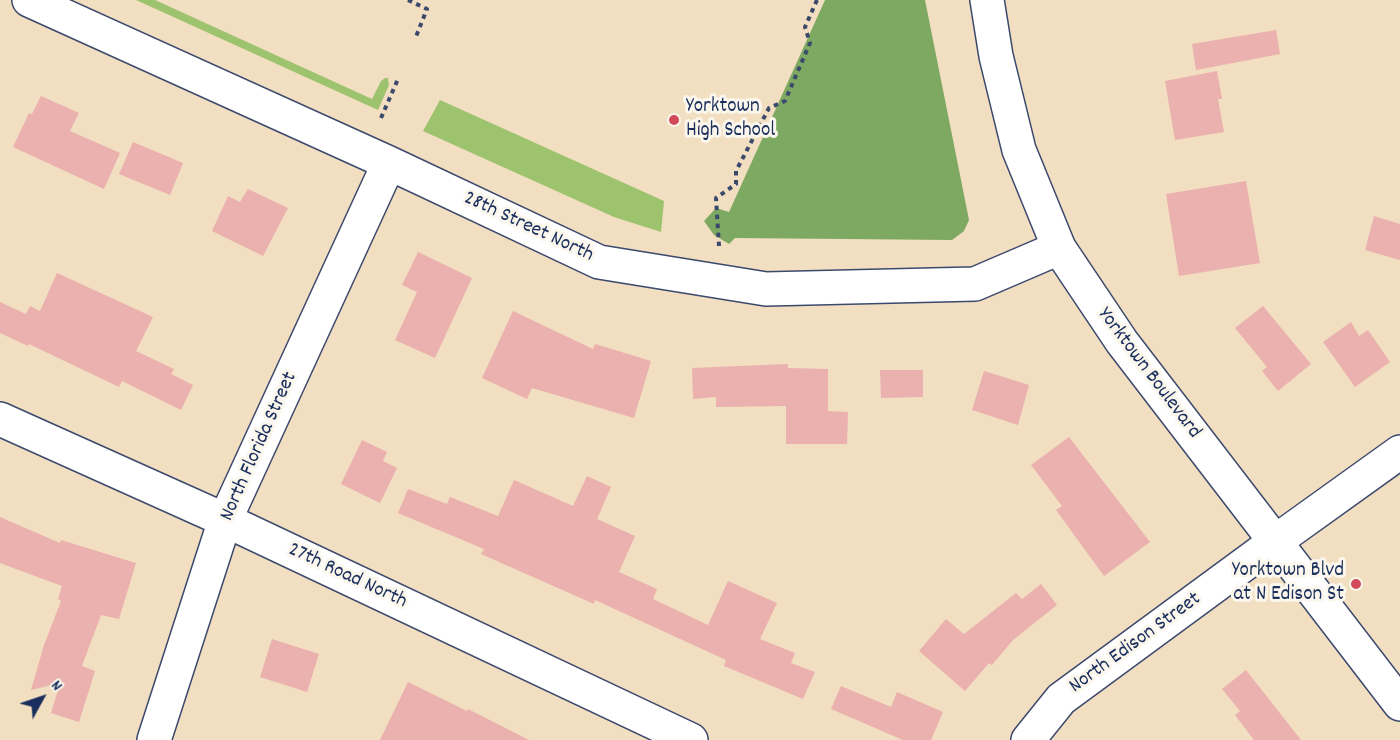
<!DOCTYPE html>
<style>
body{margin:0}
#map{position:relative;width:1400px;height:740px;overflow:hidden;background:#f2dec0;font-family:Dekko,sans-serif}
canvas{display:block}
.north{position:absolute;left:12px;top:668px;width:60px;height:60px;-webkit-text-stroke:4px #fbf7ec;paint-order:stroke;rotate:50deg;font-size:16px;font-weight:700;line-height:24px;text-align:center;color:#1b2f5e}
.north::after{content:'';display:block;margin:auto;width:21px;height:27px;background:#1b2f5e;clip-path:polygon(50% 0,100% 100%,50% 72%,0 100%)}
</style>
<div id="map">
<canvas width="1400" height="740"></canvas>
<div class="north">N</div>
</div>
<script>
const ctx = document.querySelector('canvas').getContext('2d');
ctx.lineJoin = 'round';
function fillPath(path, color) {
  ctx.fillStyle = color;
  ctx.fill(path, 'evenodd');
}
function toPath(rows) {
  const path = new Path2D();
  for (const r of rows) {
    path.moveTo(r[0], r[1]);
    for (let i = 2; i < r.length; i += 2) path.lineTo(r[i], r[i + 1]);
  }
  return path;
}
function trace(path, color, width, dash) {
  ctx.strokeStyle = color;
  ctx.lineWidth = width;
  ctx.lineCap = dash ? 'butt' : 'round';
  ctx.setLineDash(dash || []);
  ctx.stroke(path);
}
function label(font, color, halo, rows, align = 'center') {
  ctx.font = font + ' Dekko,sans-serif';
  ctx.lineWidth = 6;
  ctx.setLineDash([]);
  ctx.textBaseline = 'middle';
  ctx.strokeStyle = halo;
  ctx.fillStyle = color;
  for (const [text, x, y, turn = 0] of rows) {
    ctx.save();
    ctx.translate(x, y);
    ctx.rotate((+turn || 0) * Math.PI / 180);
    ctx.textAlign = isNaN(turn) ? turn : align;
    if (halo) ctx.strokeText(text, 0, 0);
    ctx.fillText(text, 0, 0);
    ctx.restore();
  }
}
const green = toPath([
 [136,0,155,0,372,99,381,81,385,78,388,78,389,85,378,110],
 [440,100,664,201,661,232,614,217,423,131]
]);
const forest = toPath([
 [825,0,925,0,969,220,964,231,952,240,735,238,729,244,714,235,704,221,716,208,729,212]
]);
const building = toPath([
 [1276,30,1280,54,1196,70,1192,44],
 [1217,71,1222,99,1218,99,1224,132,1175,140,1165,81],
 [41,96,79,113,70,131,120,153,104,189,13,147,29,113,32,114],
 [133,142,183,163,170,195,119,174],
 [1246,181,1260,263,1179,276,1166,194],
 [248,189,288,208,263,256,212,231,228,196,240,202],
 [1374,216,1400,224,1400,260,1365,250],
 [418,252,472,278,435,358,395,340,417,292,402,285],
 [57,273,153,317,136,351,174,369,171,374,193,385,181,410,122,381,119,387,29,344,28,346,0,333,0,302,26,314,30,306,40,311],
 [1263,306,1311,364,1278,391,1262,371,1267,367,1235,328],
 [513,311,593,349,595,344,651,361,634,418,532,388,527,399,482,378],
 [1351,322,1359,336,1368,330,1390,362,1355,387,1323,342],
 [788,364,788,368,828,369,828,411,848,412,847,444,786,444,786,406,716,407,716,397,693,399,692,368],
 [880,370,923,370,923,397,881,398],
 [984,371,1029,385,1018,425,972,410],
 [1069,437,1150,542,1104,576,1056,510,1062,506,1031,465],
 [362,440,387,452,383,461,397,468,380,503,341,484],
 [587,476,611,487,597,519,635,536,619,572,657,589,653,599,708,625,728,581,777,603,760,639,795,653,791,663,815,672,803,699,724,666,726,660,595,600,594,604,481,554,484,549,398,513,408,489,447,504,450,497,498,516,514,480,573,506],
 [0,517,60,543,61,540,136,563,119,619,101,615,82,666,95,671,79,722,51,713,60,683,31,690,44,645,61,601,58,599,62,586,0,563],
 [1041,584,1057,605,1013,640,992,665,989,663,965,691,919,651,946,619,964,634,1016,593,1022,599],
 [272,639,319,654,307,692,260,677],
 [1246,670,1301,740,1254,740,1235,715,1240,711,1222,689],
 [408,682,467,711,468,709,529,740,380,740],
 [841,686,891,707,897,692,943,712,931,740,903,740,831,709]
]);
const path = toPath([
 [408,0,427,9,415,39],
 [381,118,398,79],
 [719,246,716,198,736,184,736,171,769,108,785,101,810,43,805,27,817,0]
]);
const minor = toPath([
 [29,0,389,163,599,262,766,289,975,284,1059,248],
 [0,419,225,520,691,740],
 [154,740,225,520,389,163],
 [1028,740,1061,699,1276,541]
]);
const tertiary = toPath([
 [987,0,996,56,1019,150,1059,248,1122,342,1400,704],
 [1276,541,1400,452]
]);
const markers = [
 [674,120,6,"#d1495b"],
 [1356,584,6,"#d1495b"]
];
const poiNames = [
 ["Yorktown",686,108],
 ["High School",686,132],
 ["Yorktown Blvd",1344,572,"right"],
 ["at N Edison St",1344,596,"right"]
];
const streetNames = [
 ["28th Street North",528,228,25],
 ["Yorktown Boulevard",1148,374,53],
 ["North Florida Street",260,447,-66],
 ["27th Road North",347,577,25],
 ["North Edison Street",1136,644,-36]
];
fillPath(green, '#9dc36f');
fillPath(forest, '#7ea962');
fillPath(building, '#eab1ae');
trace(minor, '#3b496d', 36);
trace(tertiary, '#3b496d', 36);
trace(path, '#3b496d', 4, [4.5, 4.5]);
trace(minor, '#fff', 33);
trace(tertiary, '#fff', 33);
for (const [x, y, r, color] of markers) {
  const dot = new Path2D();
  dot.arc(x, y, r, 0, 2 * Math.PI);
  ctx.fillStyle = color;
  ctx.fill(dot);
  trace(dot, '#fbf7ec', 2);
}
label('21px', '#1b2f5e', '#fbf7ec', poiNames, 'left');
label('21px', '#1b2f5e', '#fbf7ec', streetNames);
</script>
